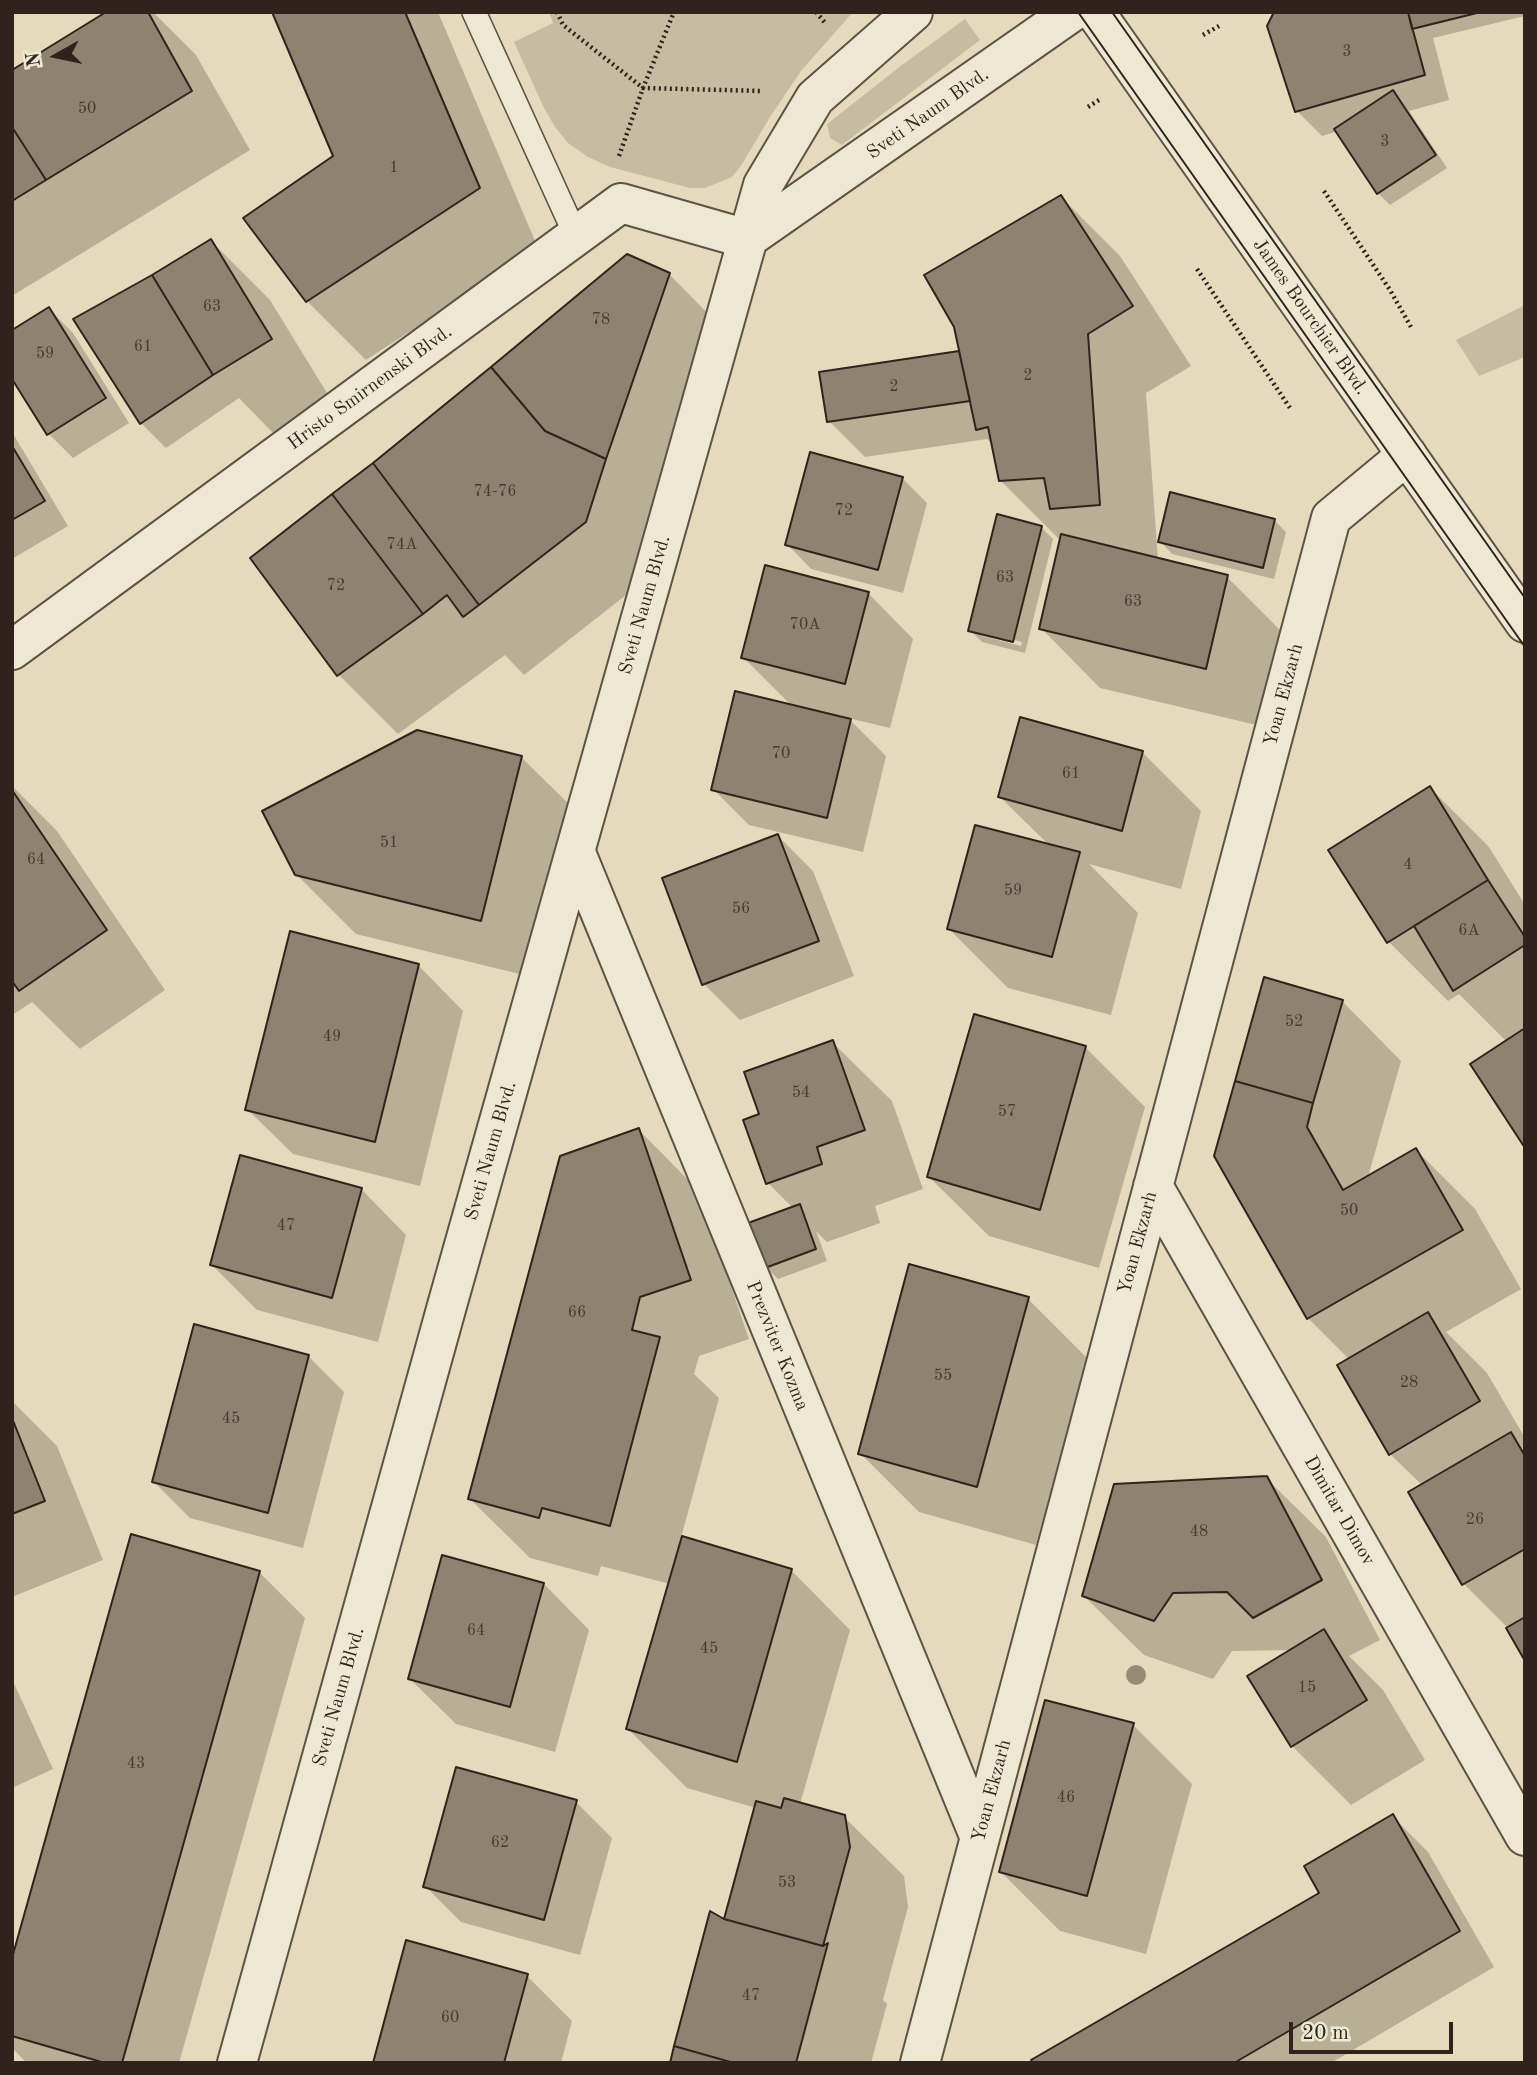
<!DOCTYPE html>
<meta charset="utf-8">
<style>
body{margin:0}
#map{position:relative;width:1537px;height:2075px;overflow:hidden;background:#e5dbbc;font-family:"Old Standard TT",serif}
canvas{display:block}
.frame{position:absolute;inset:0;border:14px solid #2f241d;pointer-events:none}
.north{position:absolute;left:21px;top:21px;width:70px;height:70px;-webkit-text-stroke:5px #eee8d3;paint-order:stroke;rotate:261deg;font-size:19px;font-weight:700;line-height:28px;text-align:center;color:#2f241d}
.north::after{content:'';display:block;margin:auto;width:24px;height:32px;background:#2f241d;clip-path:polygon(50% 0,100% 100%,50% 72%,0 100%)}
.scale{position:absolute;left:1289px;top:2022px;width:164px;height:32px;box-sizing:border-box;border:4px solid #2f241d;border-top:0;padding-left:9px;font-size:21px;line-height:24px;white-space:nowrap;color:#2f241d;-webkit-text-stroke:5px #eee8d3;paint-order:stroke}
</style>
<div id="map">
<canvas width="1537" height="2075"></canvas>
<div class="frame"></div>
<div class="north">N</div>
<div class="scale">20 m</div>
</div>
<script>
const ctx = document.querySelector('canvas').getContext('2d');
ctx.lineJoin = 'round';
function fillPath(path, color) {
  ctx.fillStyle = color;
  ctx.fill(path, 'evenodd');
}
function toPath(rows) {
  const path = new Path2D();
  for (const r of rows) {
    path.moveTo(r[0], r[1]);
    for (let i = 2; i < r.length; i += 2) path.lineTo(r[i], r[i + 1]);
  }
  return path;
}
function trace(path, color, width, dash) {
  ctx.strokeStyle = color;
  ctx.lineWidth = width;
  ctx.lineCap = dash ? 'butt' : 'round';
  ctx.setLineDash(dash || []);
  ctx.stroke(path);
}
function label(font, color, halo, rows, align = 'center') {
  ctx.font = font + ' "Old Standard TT",serif';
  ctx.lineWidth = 5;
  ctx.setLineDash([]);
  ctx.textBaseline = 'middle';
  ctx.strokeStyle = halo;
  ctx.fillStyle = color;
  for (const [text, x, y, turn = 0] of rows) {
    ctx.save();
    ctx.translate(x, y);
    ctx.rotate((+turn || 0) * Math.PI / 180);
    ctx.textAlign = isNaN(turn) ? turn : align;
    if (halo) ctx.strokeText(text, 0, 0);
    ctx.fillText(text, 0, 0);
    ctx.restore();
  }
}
const green = toPath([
 [549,12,853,12,801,71,770,117,741,166,732,177,705,188,690,188,610,167,588,157,568,143,555,127,544,108,514,42,553,23],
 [965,19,980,40,842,145,830,138,827,124,902,65],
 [1525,305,1525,357,1479,376,1456,340]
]);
const shadow = toPath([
 [110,12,153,12,196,55,250,150,12,296,12,72],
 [274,12,438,12,538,248,366,360,307,301,335,157],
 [1276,12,1525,12,1525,16,1433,38,1449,100,1409,111,1447,168,1390,205,1378,193,1338,131,1322,136,1297,111],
 [1061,197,1120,256,1191,366,1146,393,1158,560,1227,577,1286,636,1265,727,1100,688,1041,628,1061,541,1001,481,994,445,987,439,865,457,829,421,958,353,962,357],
 [211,241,270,300,330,398,273,433,239,398,166,448,141,423,154,276],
 [669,274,728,334,644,581,524,675,505,655,398,734,339,675,253,558],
 [49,309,73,333,129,423,73,458,49,434],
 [12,432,68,526,12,559],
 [902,478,927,503,903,593,811,569,787,544],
 [1274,520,1286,532,1274,579,1172,554,1160,541],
 [1041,527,1053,539,1025,653,982,642,970,630],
 [982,632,1022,642,1021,646,982,636],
 [868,593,913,639,890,728,848,718,886,756,863,852,749,825,713,789,792,706,743,657],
 [1142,752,1201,811,1181,889,1089,864,1138,913,1111,1015,1008,988,949,929,1050,846,1000,797],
 [521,757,581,816,540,979,356,934,296,874],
 [12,786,57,831,165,990,80,1049,32,1002,12,1015],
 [1430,788,1489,847,1525,905,1525,1145,1507,1042,1459,994,1448,1001,1389,942,1331,850],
 [778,836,813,871,854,976,740,1020,704,984],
 [418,965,463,1011,420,1186,293,1154,247,1109],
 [1342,1001,1401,1061,1368,1177,1416,1150,1475,1209,1521,1289,1446,1332,1487,1373,1525,1438,1525,1657,1509,1629,1464,1584,1410,1492,1422,1485,1390,1454,1350,1360,1308,1318,1215,1156],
 [975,1016,1086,1048,1145,1107,1099,1268,989,1236,929,1177],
 [832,1042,892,1101,923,1189,875,1206,880,1223,827,1242,816,1231,827,1261,778,1279,766,1267,793,1208,768,1183,761,1115],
 [639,1130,698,1190,749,1339,699,1356,694,1374,719,1398,681,1538,791,1570,850,1630,800,1804,844,1817,904,1876,908,1907,883,2000,887,2004,871,2063,671,2063,725,1921,756,1808,687,1788,628,1729,670,1584,601,1566,598,1576,530,1558,470,1499],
 [361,1189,406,1235,378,1342,257,1310,212,1265],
 [1028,1299,1087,1358,1036,1545,919,1512,860,1453],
 [308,1356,344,1392,303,1548,190,1518,154,1482],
 [12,1401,57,1446,103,1560,12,1597],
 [1266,1478,1326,1537,1380,1640,1349,1656,1383,1690,1425,1760,1351,1805,1292,1746,1293,1650,1232,1651,1213,1679,1144,1655,1084,1596],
 [259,1572,305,1618,179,2063,27,2063,12,2048,12,1964],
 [544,1584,589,1630,555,1752,456,1724,410,1679],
 [12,1679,53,1769,12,1788],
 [1133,1725,1192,1784,1146,1954,1060,1931,1001,1872],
 [576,1802,612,1838,580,1955,461,1922,425,1886],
 [1392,1816,1428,1852,1494,1967,1331,2063,1035,2063,1322,1894],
 [527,1976,572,2021,561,2063,375,2063]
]);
const building = toPath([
 [106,12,148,12,192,91,46,180,12,127,12,70,106,12],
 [272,12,405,12,480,188,306,302,243,218,333,156,272,12],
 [1274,12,1408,12,1425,75,1295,112,1267,26,1274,12],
 [1408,12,1481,12,1412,29,1408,12],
 [1393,90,1436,155,1377,194,1334,129,1393,90],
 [12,127,46,180,12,201,12,127],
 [1061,195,1133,306,1088,334,1100,505,1050,509,1044,478,999,481,988,427,976,430,954,327,924,275,1061,195],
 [211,239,272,339,213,375,152,275,211,239],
 [627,254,670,273,606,459,545,431,491,367,627,254],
 [152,275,213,375,140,424,73,319,152,275],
 [49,307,106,398,47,435,12,379,12,330,49,307],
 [959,351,970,401,827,422,819,372,959,351],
 [491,367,545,431,606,459,586,522,479,605,373,463,491,367],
 [12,446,45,501,12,520,12,446],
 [810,452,903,477,878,570,785,545,810,452],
 [373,463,479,605,463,617,447,595,423,614,332,494,373,463],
 [1170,492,1275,519,1263,568,1158,542,1170,492],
 [332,494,423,614,337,676,250,558,332,494],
 [997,514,1042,526,1013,642,968,631,997,514],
 [1061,534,1228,575,1206,669,1039,629,1061,534],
 [765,565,869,592,845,684,741,658,765,565],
 [735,691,851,719,827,818,711,790,735,691],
 [1020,717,1143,751,1122,831,998,797,1020,717],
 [417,730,522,756,481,921,295,875,262,811,417,730],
 [1430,786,1488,880,1387,943,1328,850,1430,786],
 [12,790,107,930,19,991,12,981,12,790],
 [975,825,1080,852,1052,957,947,929,975,825],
 [778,834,819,941,702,985,662,878,778,834],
 [1488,880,1525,937,1525,945,1453,991,1414,926,1488,880],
 [290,931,419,964,375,1142,245,1110,290,931],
 [1264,977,1343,1000,1313,1103,1235,1081,1264,977],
 [974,1014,1086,1046,1040,1210,927,1177,974,1014],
 [1525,1028,1525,1148,1470,1064,1525,1028],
 [833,1040,865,1130,817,1147,822,1164,766,1184,743,1120,759,1114,744,1072,833,1040],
 [1235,1081,1313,1103,1307,1127,1343,1190,1416,1148,1463,1230,1307,1319,1214,1156,1235,1081],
 [639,1128,691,1280,640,1297,632,1330,660,1337,610,1526,542,1508,539,1518,468,1499,560,1156,639,1128],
 [240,1155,362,1188,332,1298,210,1265,240,1155],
 [800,1204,816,1249,765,1268,748,1223,800,1204],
 [909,1264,1029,1297,977,1487,858,1454,909,1264],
 [1428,1312,1480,1401,1389,1455,1337,1365,1428,1312],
 [194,1324,309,1355,268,1513,152,1482,194,1324],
 [12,1418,45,1501,12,1514,12,1418],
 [1511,1432,1525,1456,1525,1549,1462,1585,1408,1492,1511,1432],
 [1267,1476,1322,1580,1253,1618,1227,1592,1173,1593,1154,1621,1082,1596,1114,1484,1267,1476],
 [131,1534,260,1571,122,2063,105,2063,12,2036,12,1958,131,1534],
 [682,1536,792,1569,737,1762,626,1729,682,1536],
 [442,1555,544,1583,510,1707,408,1679,442,1555],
 [1525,1617,1525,1661,1506,1628,1525,1617],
 [1324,1629,1367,1700,1291,1747,1247,1676,1324,1629],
 [1045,1700,1134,1723,1087,1896,999,1872,1045,1700],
 [456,1767,577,1800,544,1920,423,1887,456,1767],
 [784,1798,845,1815,850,1847,823,1946,724,1919,756,1801,781,1808,784,1798],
 [1393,1814,1460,1931,1234,2063,1033,2063,1031,2060,1319,1893,1304,1866,1393,1814],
 [710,1911,724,1919,823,1946,828,1943,796,2063,734,2063,674,2046,710,1911],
 [406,1940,528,1974,504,2063,373,2063,406,1940],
 [674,2046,734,2063,670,2063,674,2046]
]);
const path = toPath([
 [557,12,563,25,643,88,762,91],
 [816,12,826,24],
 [1203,35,1219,26],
 [1088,107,1099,100],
 [619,156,643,88,674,12],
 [1324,191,1390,290,1411,327],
 [1197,269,1290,408]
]);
const service = toPath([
 [474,12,576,236]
]);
const minor = toPath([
 [576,853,980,1838],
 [1153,1186,1525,1836],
 [920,2063,1331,518,1407,455]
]);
const tertiary = toPath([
 [1095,12,1525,623],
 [747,239,1072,12],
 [12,650,621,203,747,239],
 [237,2063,448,1302,763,185,815,98,913,12]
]);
const tram = toPath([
 [1078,12,1525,647],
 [1112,12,1525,598]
]);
const trees = [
 [1136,1675]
];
const numberNames = [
 ["3",1347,52],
 ["50",87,109],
 ["3",1385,142],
 ["1",394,168],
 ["63",212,307],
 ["78",601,320],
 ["61",143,347],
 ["59",45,354],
 ["2",1028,376],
 ["2",894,387],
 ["74-76",495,492],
 ["72",844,511],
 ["74А",402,545],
 ["63",1005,578],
 ["72",336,586],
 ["63",1133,602],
 ["70A",805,625],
 ["70",781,754],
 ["61",1071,774],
 ["51",389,843],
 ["64",36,860],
 ["4",1408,865],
 ["59",1013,891],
 ["56",741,909],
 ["6A",1469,931],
 ["52",1294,1022],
 ["49",332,1037],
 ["54",801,1093],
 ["57",1007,1112],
 ["50",1349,1211],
 ["47",286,1226],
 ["66",577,1313],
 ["55",943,1376],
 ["28",1409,1383],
 ["45",231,1419],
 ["26",1475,1520],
 ["48",1199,1532],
 ["64",476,1631],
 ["45",709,1649],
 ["15",1307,1688],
 ["43",136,1764],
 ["46",1066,1798],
 ["62",500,1843],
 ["53",787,1883],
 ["47",751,1996],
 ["60",450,2018]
];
const streetNames = [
 ["Sveti Naum Blvd.",928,114,-35],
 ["James Bourchier Blvd.",1310,317,55],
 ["Hristo Smirnenski Blvd.",370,388,-36],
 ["Sveti Naum Blvd.",645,605,-74],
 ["Yoan Ekzarh",1284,695,-75],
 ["Sveti Naum Blvd.",491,1151,-74],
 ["Yoan Ekzarh",1138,1243,-75],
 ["Prezviter Kozma",777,1346,68],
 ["Dimitar Dimov",1339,1511,60],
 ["Sveti Naum Blvd.",339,1697,-74],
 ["Yoan Ekzarh",992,1791,-75]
];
fillPath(green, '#c6bca1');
fillPath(shadow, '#0003');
fillPath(building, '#8e8370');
trace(building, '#2f241d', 2);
trace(service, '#5c5245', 26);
trace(minor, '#5c5245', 42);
trace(tertiary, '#5c5245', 42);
trace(path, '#2f241d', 4.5, [2, 3.5]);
trace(service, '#eee8d3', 23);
trace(minor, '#eee8d3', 38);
trace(tertiary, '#eee8d3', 38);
trace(tram, '#2f241d', 2);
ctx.fillStyle = '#968b77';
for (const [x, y] of trees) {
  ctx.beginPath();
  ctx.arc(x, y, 10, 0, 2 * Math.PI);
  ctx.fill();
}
label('16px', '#473c32', null, numberNames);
label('19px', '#2f241d', '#eee8d3', streetNames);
</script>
